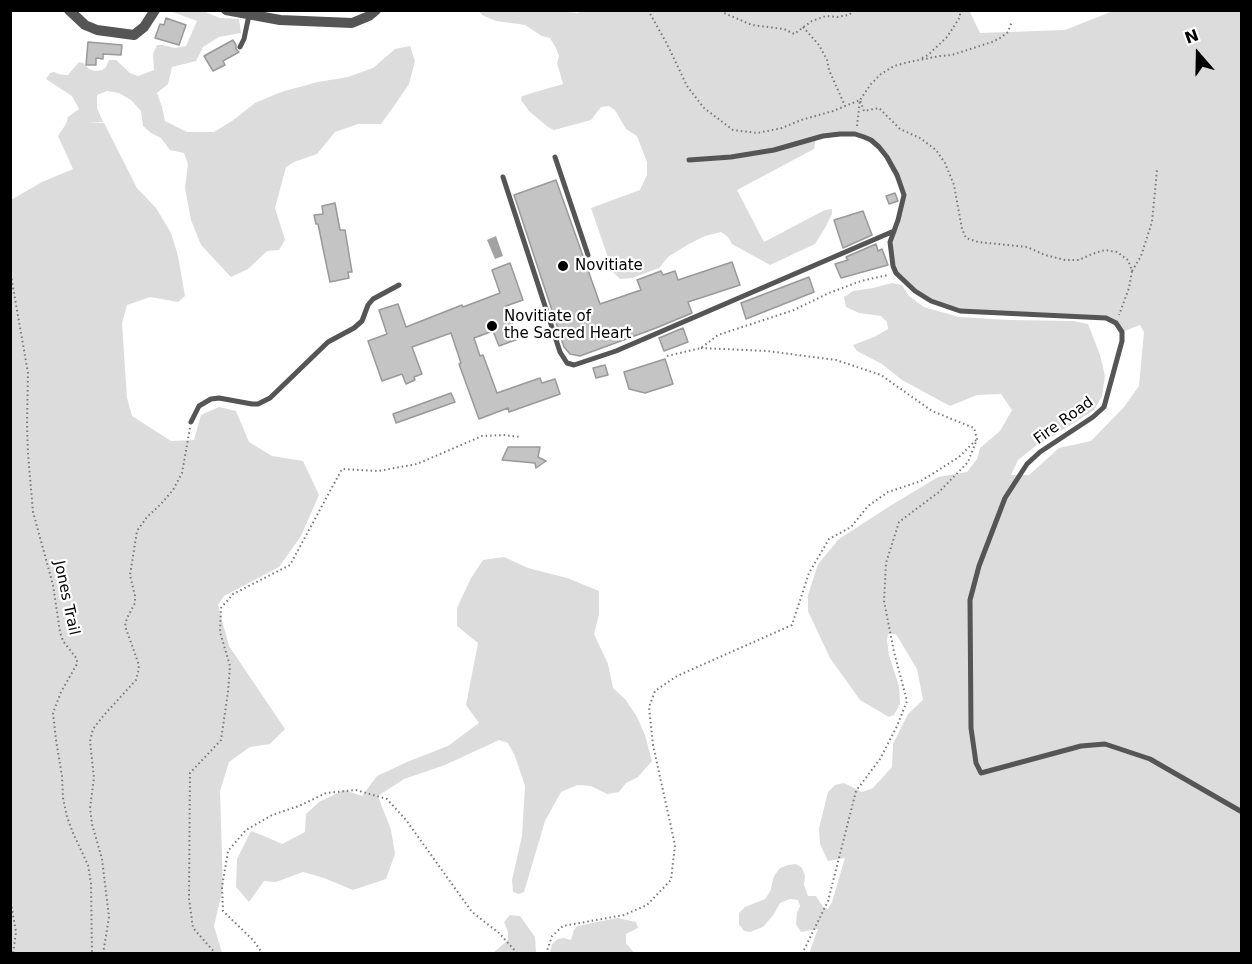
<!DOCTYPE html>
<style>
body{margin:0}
#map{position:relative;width:1252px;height:964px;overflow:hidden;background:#fff;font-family:"DejaVu Sans",sans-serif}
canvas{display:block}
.frame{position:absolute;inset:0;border:12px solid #000;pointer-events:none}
.north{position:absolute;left:1168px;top:24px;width:60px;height:60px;-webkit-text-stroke:4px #fff;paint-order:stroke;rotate:340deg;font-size:16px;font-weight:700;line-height:24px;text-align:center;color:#000}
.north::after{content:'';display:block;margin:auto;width:21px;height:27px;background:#000;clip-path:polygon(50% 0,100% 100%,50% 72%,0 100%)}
</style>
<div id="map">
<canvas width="1252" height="964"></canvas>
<div class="frame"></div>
<div class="north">N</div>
</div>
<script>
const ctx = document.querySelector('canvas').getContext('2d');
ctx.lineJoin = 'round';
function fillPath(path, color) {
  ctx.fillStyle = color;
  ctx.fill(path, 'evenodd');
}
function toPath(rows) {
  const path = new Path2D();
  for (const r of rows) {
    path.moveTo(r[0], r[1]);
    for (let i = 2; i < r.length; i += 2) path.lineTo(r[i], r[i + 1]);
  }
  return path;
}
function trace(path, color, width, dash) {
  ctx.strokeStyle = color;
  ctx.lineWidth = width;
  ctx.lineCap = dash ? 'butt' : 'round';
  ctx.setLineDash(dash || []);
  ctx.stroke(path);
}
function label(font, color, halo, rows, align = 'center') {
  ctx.font = font + ' "DejaVu Sans",sans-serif';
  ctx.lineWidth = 4.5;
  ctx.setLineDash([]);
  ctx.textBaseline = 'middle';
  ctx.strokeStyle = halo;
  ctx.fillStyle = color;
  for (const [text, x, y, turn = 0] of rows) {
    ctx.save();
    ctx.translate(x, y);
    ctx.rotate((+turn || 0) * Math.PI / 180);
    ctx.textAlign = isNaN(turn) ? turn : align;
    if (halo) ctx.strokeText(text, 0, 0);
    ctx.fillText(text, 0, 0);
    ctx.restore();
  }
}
const green = toPath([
 [551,10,577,13,585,10,969,10,980,33,1065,30,1113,11,1241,11,1241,953,809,953,818,929,801,932,796,924,797,913,800,906,798,900,790,899,780,903,774,914,763,927,750,932,744,931,739,924,739,913,745,907,765,899,770,892,774,876,780,868,788,865,796,864,802,868,805,876,804,885,808,896,816,896,823,907,828,909,832,902,845,858,828,861,820,844,819,828,828,792,835,785,844,783,862,792,873,788,892,767,893,744,908,714,923,700,917,669,896,634,888,634,887,640,889,655,899,686,900,704,894,715,889,717,860,700,830,658,808,611,808,595,818,564,839,539,890,506,938,477,967,472,977,459,980,448,1000,431,1012,410,1001,394,977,395,950,406,902,380,882,364,857,351,853,345,874,337,888,329,887,322,881,316,859,313,846,307,844,297,853,291,873,288,892,283,902,285,909,296,924,307,959,317,1010,320,1073,321,1088,324,1100,355,1105,376,1102,396,1094,410,1056,434,1037,445,1018,460,1011,475,1029,475,1059,448,1091,441,1124,407,1139,386,1144,332,1140,325,1122,332,1106,318,960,311,931,301,896,273,890,242,904,195,879,147,855,134,816,138,814,149,737,190,764,242,825,210,832,209,832,214,825,228,815,244,770,265,732,244,728,237,721,232,705,236,687,245,668,257,659,268,632,278,620,279,613,272,591,208,640,190,647,175,647,162,637,136,626,129,615,110,609,106,601,107,591,120,554,130,548,127,529,111,521,100,522,96,563,84,557,63,559,56,556,48,550,38,542,36,525,25,496,21,482,15,479,11],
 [170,11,203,11,220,18,239,19,241,33,219,37,203,47,196,61,172,67,168,84,157,93,162,107,165,121,187,132,214,132,232,121,255,103,281,92,318,82,348,77,373,68,395,49,410,46,415,61,409,84,394,106,381,124,358,124,335,132,317,154,294,162,286,167,275,208,285,240,279,250,267,251,248,269,231,277,201,245,191,220,185,188,188,164,184,153,170,150,161,138,151,133,143,126,141,111,131,100,119,93,107,91,97,95,97,108,103,122,88,122,104,123,137,188,156,208,171,233,178,256,185,296,178,302,150,297,127,305,122,323,127,398,132,416,171,441,194,440,201,415,219,407,236,411,249,442,272,456,303,461,319,495,301,536,279,567,224,596,218,605,229,646,285,729,270,744,250,747,229,762,220,791,223,888,214,926,222,953,11,953,11,200,42,182,73,169,58,136,66,124,68,117,79,109,72,96,46,79,50,73,54,72,62,75,68,75,79,62,83,63,89,69,95,71,102,70,106,67,109,60,116,60,130,73,138,76,154,70,153,54,157,45,163,45,175,48,186,46,197,21],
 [504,557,528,568,567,578,599,591,599,615,594,634,608,664,613,688,626,700,637,717,645,735,652,761,638,777,626,783,619,792,607,794,591,786,577,785,561,792,545,821,524,892,519,894,513,892,512,880,522,836,525,786,515,756,508,743,499,740,445,765,404,779,378,796,391,830,395,854,386,879,353,890,324,878,303,872,276,882,264,881,249,902,236,887,237,859,251,831,264,836,282,844,305,832,306,814,319,802,344,790,362,796,377,776,407,762,448,746,479,723,466,705,478,643,457,626,457,608,471,578,483,560],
 [510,915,520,916,535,937,536,953,493,953,508,940,508,932,504,922],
 [618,918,636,922,638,928,626,934,626,943,634,953,550,953,552,944,558,939,564,938,571,940,574,930,577,926]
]);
const water = toPath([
 [496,236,503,256,495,259,487,240]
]);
const building = toPath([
 [166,18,186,25,179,45,155,38,160,24,164,25,166,18],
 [233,40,236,45,236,49,239,52,223,61,225,65,213,71,204,56,233,40],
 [88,42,122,45,121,55,103,54,103,59,96,58,96,65,86,65,88,42],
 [556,180,600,304,641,290,637,280,661,271,663,275,675,271,678,280,732,262,740,285,688,302,692,313,656,328,580,356,570,354,564,347,514,195,556,180],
 [895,193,898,201,889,204,886,196,895,193],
 [335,203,340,230,345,230,352,272,348,272,349,278,330,282,318,224,316,224,314,215,323,214,322,206,335,203],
 [863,211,872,235,843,248,834,220,863,211],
 [876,244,878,251,882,249,888,265,841,278,835,264,848,260,846,257,876,244],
 [510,263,523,300,506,306,518,339,499,346,493,331,474,338,480,356,483,355,497,393,540,378,542,383,555,379,560,394,509,412,508,408,479,419,459,364,461,363,451,333,412,347,422,374,414,377,415,380,406,384,402,374,382,381,368,341,387,334,379,310,398,304,406,327,462,305,463,307,500,293,492,270,510,263],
 [809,277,814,292,746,319,741,303,809,277],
 [683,328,688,342,664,351,659,338,683,328],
 [665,359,673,384,645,393,629,389,624,372,665,359],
 [605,365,608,375,596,378,593,368,605,365],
 [451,393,455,402,396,423,393,414,451,393],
 [508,447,540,447,538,457,546,461,536,468,535,463,502,460,508,447]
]);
const path = toPath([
 [648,10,667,44,687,86,704,108,733,130,757,133,782,128,801,120,833,111,860,100,864,111,879,108,900,129,920,138,936,150,945,163,954,185,962,229,966,238,978,242,1027,247,1045,255,1065,260,1079,260,1092,254,1105,250,1117,252,1128,260,1132,271,1129,288,1119,315],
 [721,10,724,13,752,25,784,29,794,34,812,21,826,16,837,17,849,15,854,10],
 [803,27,819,45,827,60,829,70,845,106],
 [922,58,928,55,947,37,960,17,960,10],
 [857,126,860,100,871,84,881,74,894,66,909,62,940,56,952,55,992,42,1000,38,1008,32,1012,21],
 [10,270,28,373,27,424,28,454,33,512,53,585,60,632,63,641,77,659,77,664,61,692,53,713,56,740,62,776,63,798,67,817,73,833,88,865,91,883,92,954],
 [1132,271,1141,256,1152,222,1157,170],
 [701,348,767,351,836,360,881,375,932,411,974,428,977,439,968,462,939,492,899,522,886,563,884,601,894,652,907,701,897,726,880,759,856,791,828,901,802,954],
 [667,356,701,348,718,335,794,310,829,293,861,281,888,275],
 [10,364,10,381],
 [10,898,16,932,13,954],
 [103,954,109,917,102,859,92,824,90,808,94,778,90,741,93,729,104,715,136,680,138,672,139,665,125,626,127,618,135,603,135,596,130,575,137,531,147,517,160,505,173,490,182,473,190,428],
 [216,954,193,928,189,899,190,773,221,740,228,692,230,666,220,632,221,608,233,594,290,565,342,469,378,471,417,464,482,436,504,435,520,437],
 [263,954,253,940,223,911,222,887,228,851,246,830,272,815,299,806,326,793,356,790,387,799,406,820,472,912,499,933,518,954],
 [546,954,552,936,563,926,624,915,647,905,671,880,675,845,653,745,649,707,655,691,677,676,792,625,809,573,829,539,851,527,868,506,888,492,921,481,959,457,976,440]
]);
const service = toPath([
 [240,47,244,39,249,15],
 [555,157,588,255],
 [689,160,731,157,774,150,823,136,840,134,855,134,864,137,871,140,879,147,887,157,897,175,904,195,898,220,890,242,893,266,896,273,915,291,931,301,960,311,1106,318,1116,323,1122,332,1122,341,1104,407,1093,417,1040,452,1027,464,1005,498,979,566,970,600,971,728,976,763,981,773,1081,746,1105,744,1150,759,1242,812],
 [503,177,560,352,567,363,574,365,616,351,894,231],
 [191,422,199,406,211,399,219,398,252,404,258,404,270,398,328,342,354,328,362,321,368,305,373,299,399,285]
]);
const minor = toPath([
 [69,10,85,25,97,30,134,35,144,27,155,10],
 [226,10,280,20,352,23,369,16,376,10]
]);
const markers = [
 [563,266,6,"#000"],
 [492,326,6,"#000"]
];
const poiNames = [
 ["Novitiate",575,266],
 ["Novitiate of",504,317],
 ["the Sacred Heart",504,334]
];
const streetNames = [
 ["Fire Road",1064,421,-36],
 ["Jones Trail",66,598,78]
];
fillPath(green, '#dcdcdc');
fillPath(water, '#a3a3a3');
fillPath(building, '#c4c4c4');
trace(building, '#999', 1.5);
trace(path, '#777', 2, [1.5, 3]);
trace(service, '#555', 5);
trace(minor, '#555', 10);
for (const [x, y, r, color] of markers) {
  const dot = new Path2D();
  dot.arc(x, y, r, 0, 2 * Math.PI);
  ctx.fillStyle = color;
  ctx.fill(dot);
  trace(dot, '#fff', 2);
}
label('15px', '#000', '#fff', poiNames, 'left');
label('15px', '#000', '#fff', streetNames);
</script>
